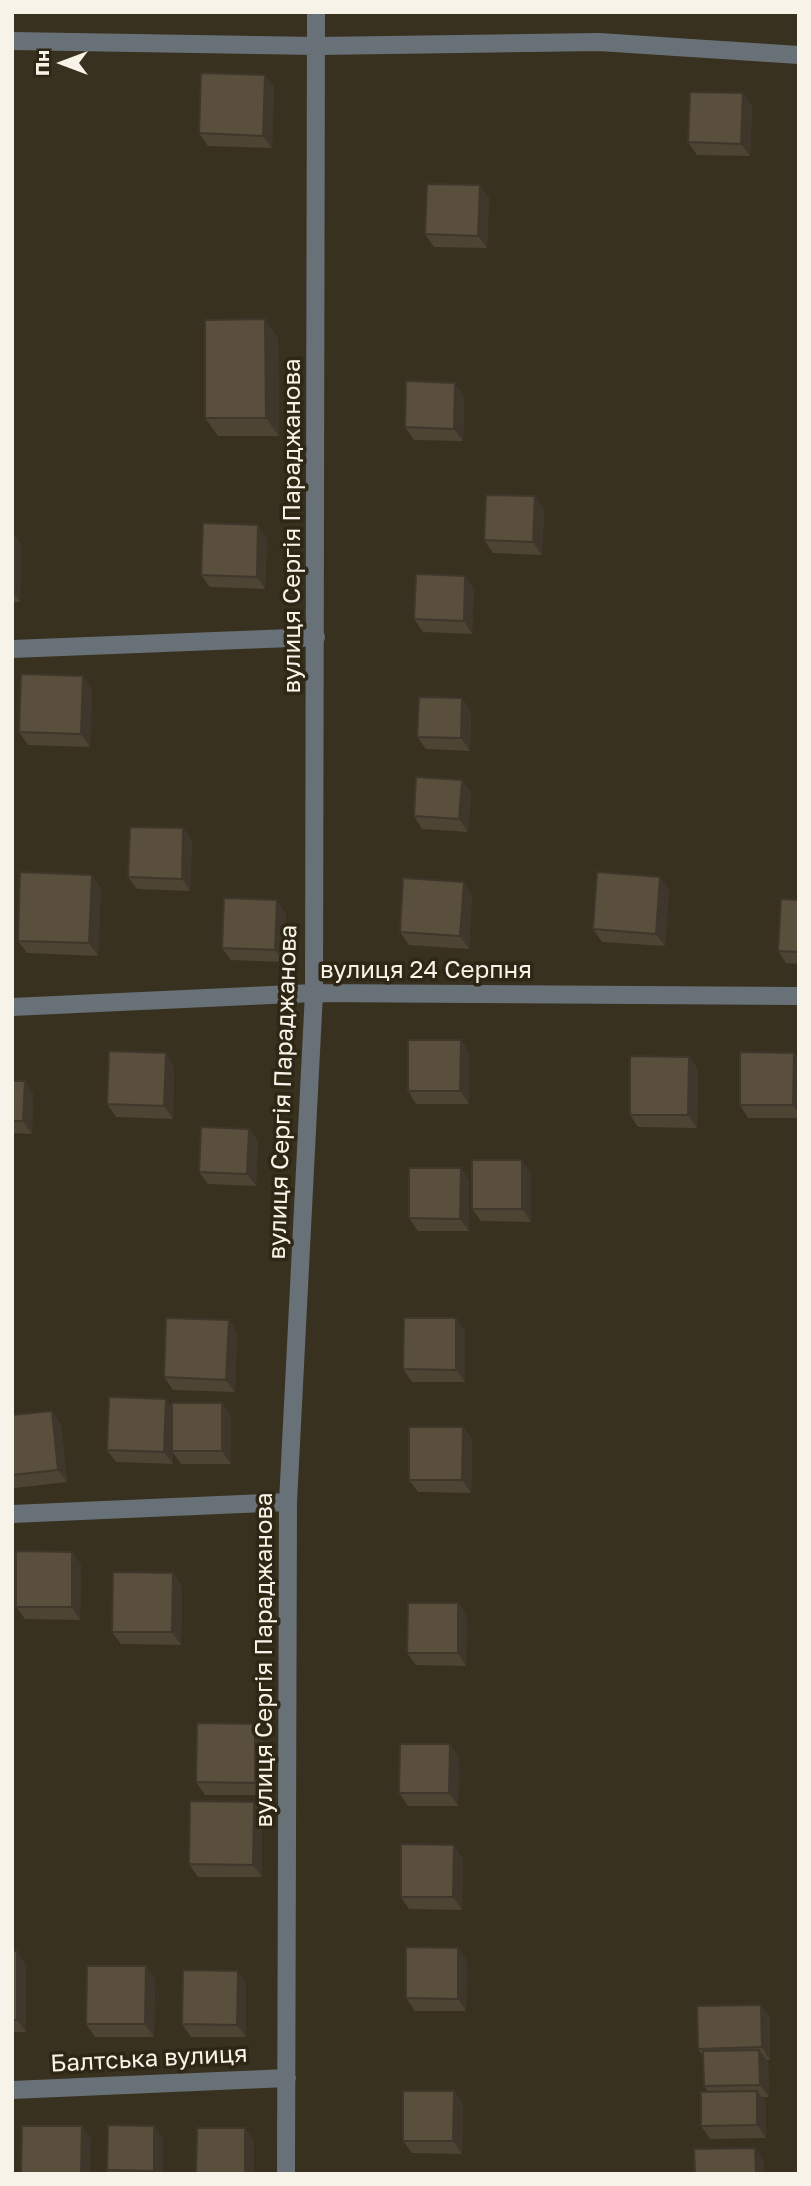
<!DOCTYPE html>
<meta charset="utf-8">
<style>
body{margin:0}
#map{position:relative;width:811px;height:2186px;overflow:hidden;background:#38311f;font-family:"Golos Text",sans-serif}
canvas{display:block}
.frame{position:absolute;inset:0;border:14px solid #f8f3e8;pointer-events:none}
.north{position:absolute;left:28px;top:28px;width:70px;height:70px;-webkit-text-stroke:5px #2e2715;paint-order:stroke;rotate:270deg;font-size:19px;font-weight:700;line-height:28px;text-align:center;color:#f8f3e8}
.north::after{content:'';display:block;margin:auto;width:24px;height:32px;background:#f8f3e8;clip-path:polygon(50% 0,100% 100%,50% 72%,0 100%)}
</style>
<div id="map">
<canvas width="811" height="2186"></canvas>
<div class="frame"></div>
<div class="north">Пн</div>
</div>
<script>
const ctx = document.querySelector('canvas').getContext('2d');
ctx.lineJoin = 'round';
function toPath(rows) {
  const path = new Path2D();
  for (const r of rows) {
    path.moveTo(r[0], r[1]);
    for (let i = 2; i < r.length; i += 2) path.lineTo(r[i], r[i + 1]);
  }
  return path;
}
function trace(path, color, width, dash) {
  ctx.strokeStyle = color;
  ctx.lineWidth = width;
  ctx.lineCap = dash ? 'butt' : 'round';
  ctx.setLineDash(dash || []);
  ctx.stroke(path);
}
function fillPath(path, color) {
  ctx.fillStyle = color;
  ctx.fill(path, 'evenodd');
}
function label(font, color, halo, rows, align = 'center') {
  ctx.font = font + ' "Golos Text",sans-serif';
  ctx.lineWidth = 7;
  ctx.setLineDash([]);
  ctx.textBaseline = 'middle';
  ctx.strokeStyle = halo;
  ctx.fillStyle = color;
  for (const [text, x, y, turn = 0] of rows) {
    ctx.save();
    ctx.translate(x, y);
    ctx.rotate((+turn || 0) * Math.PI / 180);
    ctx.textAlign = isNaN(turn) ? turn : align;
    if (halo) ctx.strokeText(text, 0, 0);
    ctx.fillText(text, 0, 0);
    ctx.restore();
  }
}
const minor = toPath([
 [12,41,317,46,599,42,799,55],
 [12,649,316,637],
 [12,1007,314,993,799,996],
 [12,1514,288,1502],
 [12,2090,287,2078],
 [286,2174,288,1502,314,993,316,12]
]);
const wall = toPath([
 [265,75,274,87,272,148,208,146,199,133],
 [743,93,752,106,750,156,697,155,688,142],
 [480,185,489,198,487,248,434,247,425,234],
 [278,337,279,436,218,436,205,418],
 [464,395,463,441,414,440,405,427],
 [544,509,542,555,493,553,484,540],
 [12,531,21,544,20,602,12,602],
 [267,538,265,589,210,587,201,575],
 [465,576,474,588,472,634,423,632,414,619],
 [92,688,90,747,28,745,19,732],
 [471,711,470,751,426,749,417,737],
 [462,780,471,792,468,832,422,829,414,816],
 [183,828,192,841,190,891,137,889,128,877],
 [101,888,98,956,27,953,18,941],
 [669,889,665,946,602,942,593,929],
 [472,895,469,949,409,945,400,932],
 [799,900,799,964,786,963,778,951],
 [286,913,284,962,231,960,222,948],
 [461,1040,469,1053,469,1104,416,1104,408,1091],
 [794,1053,799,1060,799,1118,748,1118,740,1105],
 [689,1057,698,1069,697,1128,638,1127,630,1115],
 [174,1066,173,1119,116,1117,107,1104],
 [12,1081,25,1081,33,1094,32,1134,12,1133],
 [249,1129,258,1141,256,1186,208,1184,199,1172],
 [461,1168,469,1181,469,1231,418,1231,409,1218],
 [531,1173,531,1222,481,1221,472,1209],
 [456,1318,465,1331,465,1382,412,1382,403,1369],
 [229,1320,237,1333,235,1392,173,1390,164,1377],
 [222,1403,231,1416,231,1464,181,1464,173,1453,173,1464,116,1462,107,1450,172,1408],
 [12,1415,61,1423,67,1482,15,1488,12,1484],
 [463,1427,472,1440,471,1493,418,1492,409,1480],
 [72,1552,81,1565,80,1620,25,1619,16,1607],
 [173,1573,182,1586,181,1645,121,1644,112,1632],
 [458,1603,467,1616,466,1666,416,1665,407,1653],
 [255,1724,264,1737,264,1795,205,1795,196,1782],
 [459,1757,458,1806,408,1806,399,1793],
 [254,1802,262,1814,262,1877,198,1877,189,1864],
 [463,1858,462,1910,409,1909,401,1897],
 [458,1948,467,1960,466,2011,415,2011,406,1998],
 [12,1951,26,1964,26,2032,12,2032],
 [155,1979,154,2037,95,2037,86,2024],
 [246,1983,246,2037,191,2037,182,2024],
 [770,2017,770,2060,766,2060,768,2062,769,2097,762,2097,766,2103,766,2138,710,2139,701,2126,708,2092,704,2086,703,2056,698,2049],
 [454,2091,463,2104,462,2154,412,2153,403,2141],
 [163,2138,163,2174,110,2174,107,2170]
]);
const shadedWall = toPath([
 [265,75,274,87,272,148,263,136],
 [743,93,752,106,750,156,741,144],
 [480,185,489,198,487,248,478,236],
 [265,319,278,337,279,436,266,418],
 [455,383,464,395,463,441,454,429],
 [535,496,544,509,542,555,533,542],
 [258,525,267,538,265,589,257,577],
 [12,531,21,544,20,602,12,591],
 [465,576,474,588,472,634,464,621],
 [83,676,92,688,90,747,81,734],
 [462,698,471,711,470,751,461,738],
 [462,780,471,792,468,832,459,819],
 [183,828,192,841,190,891,182,879],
 [92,875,101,888,98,956,89,943],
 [660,877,669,889,665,946,656,934],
 [464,882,472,895,469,949,460,936],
 [277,900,286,913,284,962,275,950],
 [461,1040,469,1053,469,1104,460,1091],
 [166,1053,174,1066,173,1119,164,1106],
 [794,1053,799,1060,799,1113,793,1105],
 [689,1057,698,1069,697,1128,688,1115],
 [25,1081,33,1094,32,1134,23,1121],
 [249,1129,258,1141,256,1186,247,1174],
 [522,1160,531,1173,531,1222,522,1209],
 [461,1168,469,1181,469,1231,460,1219],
 [456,1318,465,1331,465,1382,456,1370],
 [229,1320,237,1333,235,1392,226,1380],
 [166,1399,174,1411,173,1464,164,1452],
 [222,1403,231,1416,231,1464,222,1451],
 [52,1411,61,1423,67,1482,58,1470],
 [463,1427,472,1440,471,1493,462,1480],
 [72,1552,81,1565,80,1620,72,1607],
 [173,1573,182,1586,181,1645,172,1632],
 [458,1603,467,1616,466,1666,458,1653],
 [255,1724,264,1737,264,1795,255,1783],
 [450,1744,459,1757,458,1806,449,1793],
 [254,1802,262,1814,262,1877,253,1865],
 [454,1845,463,1858,462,1910,453,1897],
 [458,1948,467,1960,466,2011,458,1999],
 [17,1951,26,1964,26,2032,17,2020],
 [146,1966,155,1979,154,2037,145,2024],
 [238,1971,246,1983,246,2037,237,2025],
 [761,2005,770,2017,770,2060,762,2047],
 [759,2050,768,2062,769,2097,760,2085],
 [454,2091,463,2104,462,2154,453,2141],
 [757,2091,766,2103,766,2138,757,2125],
 [82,2126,91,2139,90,2174,81,2174],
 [154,2126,163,2138,163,2174,156,2174,154,2171],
 [245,2128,254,2141,254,2174,245,2174],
 [755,2148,764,2160,764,2174,756,2174]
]);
const building = toPath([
 [201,73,265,75,263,136,199,133,201,73],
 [690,92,743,93,741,144,688,142,690,92],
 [427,184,480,185,478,236,425,234,427,184],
 [265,319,266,418,205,418,205,320,265,319],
 [406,381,455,383,454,429,405,427,406,381],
 [486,495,535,496,533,542,484,540,486,495],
 [203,523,258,525,257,577,201,575,203,523],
 [416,574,465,576,464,621,414,619,416,574],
 [21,674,83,676,81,734,19,732,21,674],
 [419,697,462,698,461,738,417,737,419,697],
 [416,777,462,780,459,819,414,816,416,777],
 [130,827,183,828,182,879,128,877,130,827],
 [20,872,92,875,89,943,18,941,20,872],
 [597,872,660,877,656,934,593,929,597,872],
 [403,878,464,882,460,936,400,932,403,878],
 [224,898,277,900,275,950,222,948,224,898],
 [781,899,799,900,799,952,778,951,781,899],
 [408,1040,461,1040,460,1091,408,1091,408,1040],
 [109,1051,166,1053,164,1106,107,1104,109,1051],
 [740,1052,794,1053,793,1105,740,1105,740,1052],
 [630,1056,689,1057,688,1115,630,1115,630,1056],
 [12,1081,25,1081,23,1121,12,1121,12,1081],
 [201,1127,249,1129,247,1174,199,1172,201,1127],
 [472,1160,522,1160,522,1209,472,1209,472,1160],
 [409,1168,461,1168,460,1219,409,1218,409,1168],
 [166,1318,229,1320,226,1380,164,1377,166,1318],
 [404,1318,456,1318,456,1370,403,1369,404,1318],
 [109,1397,166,1399,164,1452,107,1450,109,1397],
 [172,1403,222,1403,222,1451,172,1451,172,1403],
 [52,1411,58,1470,12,1475,12,1415,52,1411],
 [409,1427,463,1427,462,1480,409,1480,409,1427],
 [16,1551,72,1552,72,1607,16,1607,16,1551],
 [113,1572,173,1573,172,1632,112,1632,113,1572],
 [408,1603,458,1603,458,1653,407,1653,408,1603],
 [197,1723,255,1724,255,1783,196,1782,197,1723],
 [400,1744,450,1744,449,1793,399,1793,400,1744],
 [190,1801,254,1802,253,1865,189,1864,190,1801],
 [401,1844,454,1845,453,1897,401,1897,401,1844],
 [406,1947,458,1948,458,1999,406,1998,406,1947],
 [12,1951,17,1951,17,2020,12,2020,12,1951],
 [87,1966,146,1966,145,2024,86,2024,87,1966],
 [183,1970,238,1971,237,2025,182,2024,183,1970],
 [761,2005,762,2047,698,2049,697,2006,761,2005],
 [759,2050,760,2085,704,2086,703,2051,759,2050],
 [403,2091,454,2091,453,2141,403,2141,403,2091],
 [757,2091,757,2125,701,2126,701,2092,757,2091],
 [108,2125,154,2126,154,2171,107,2170,108,2125],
 [22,2126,82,2126,81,2174,21,2174,22,2126],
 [197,2128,245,2128,245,2174,196,2174,197,2128],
 [755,2148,756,2174,695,2174,694,2149,755,2148]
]);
const streetNames = [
 ["вулиця Сергія Параджанова",292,526,-90],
 ["вулиця 24 Серпня",426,970],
 ["вулиця Сергія Параджанова",283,1092,-88],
 ["вулиця Сергія Параджанова",264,1660,-90],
 ["Балтська вулиця",149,2059,-3]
];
trace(minor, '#697178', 18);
fillPath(wall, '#4d4434');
fillPath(shadedWall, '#3f372b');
fillPath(building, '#5a4f3d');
trace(building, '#3f372b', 2);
label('24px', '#f8f3e8', '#2e2715', streetNames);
</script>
